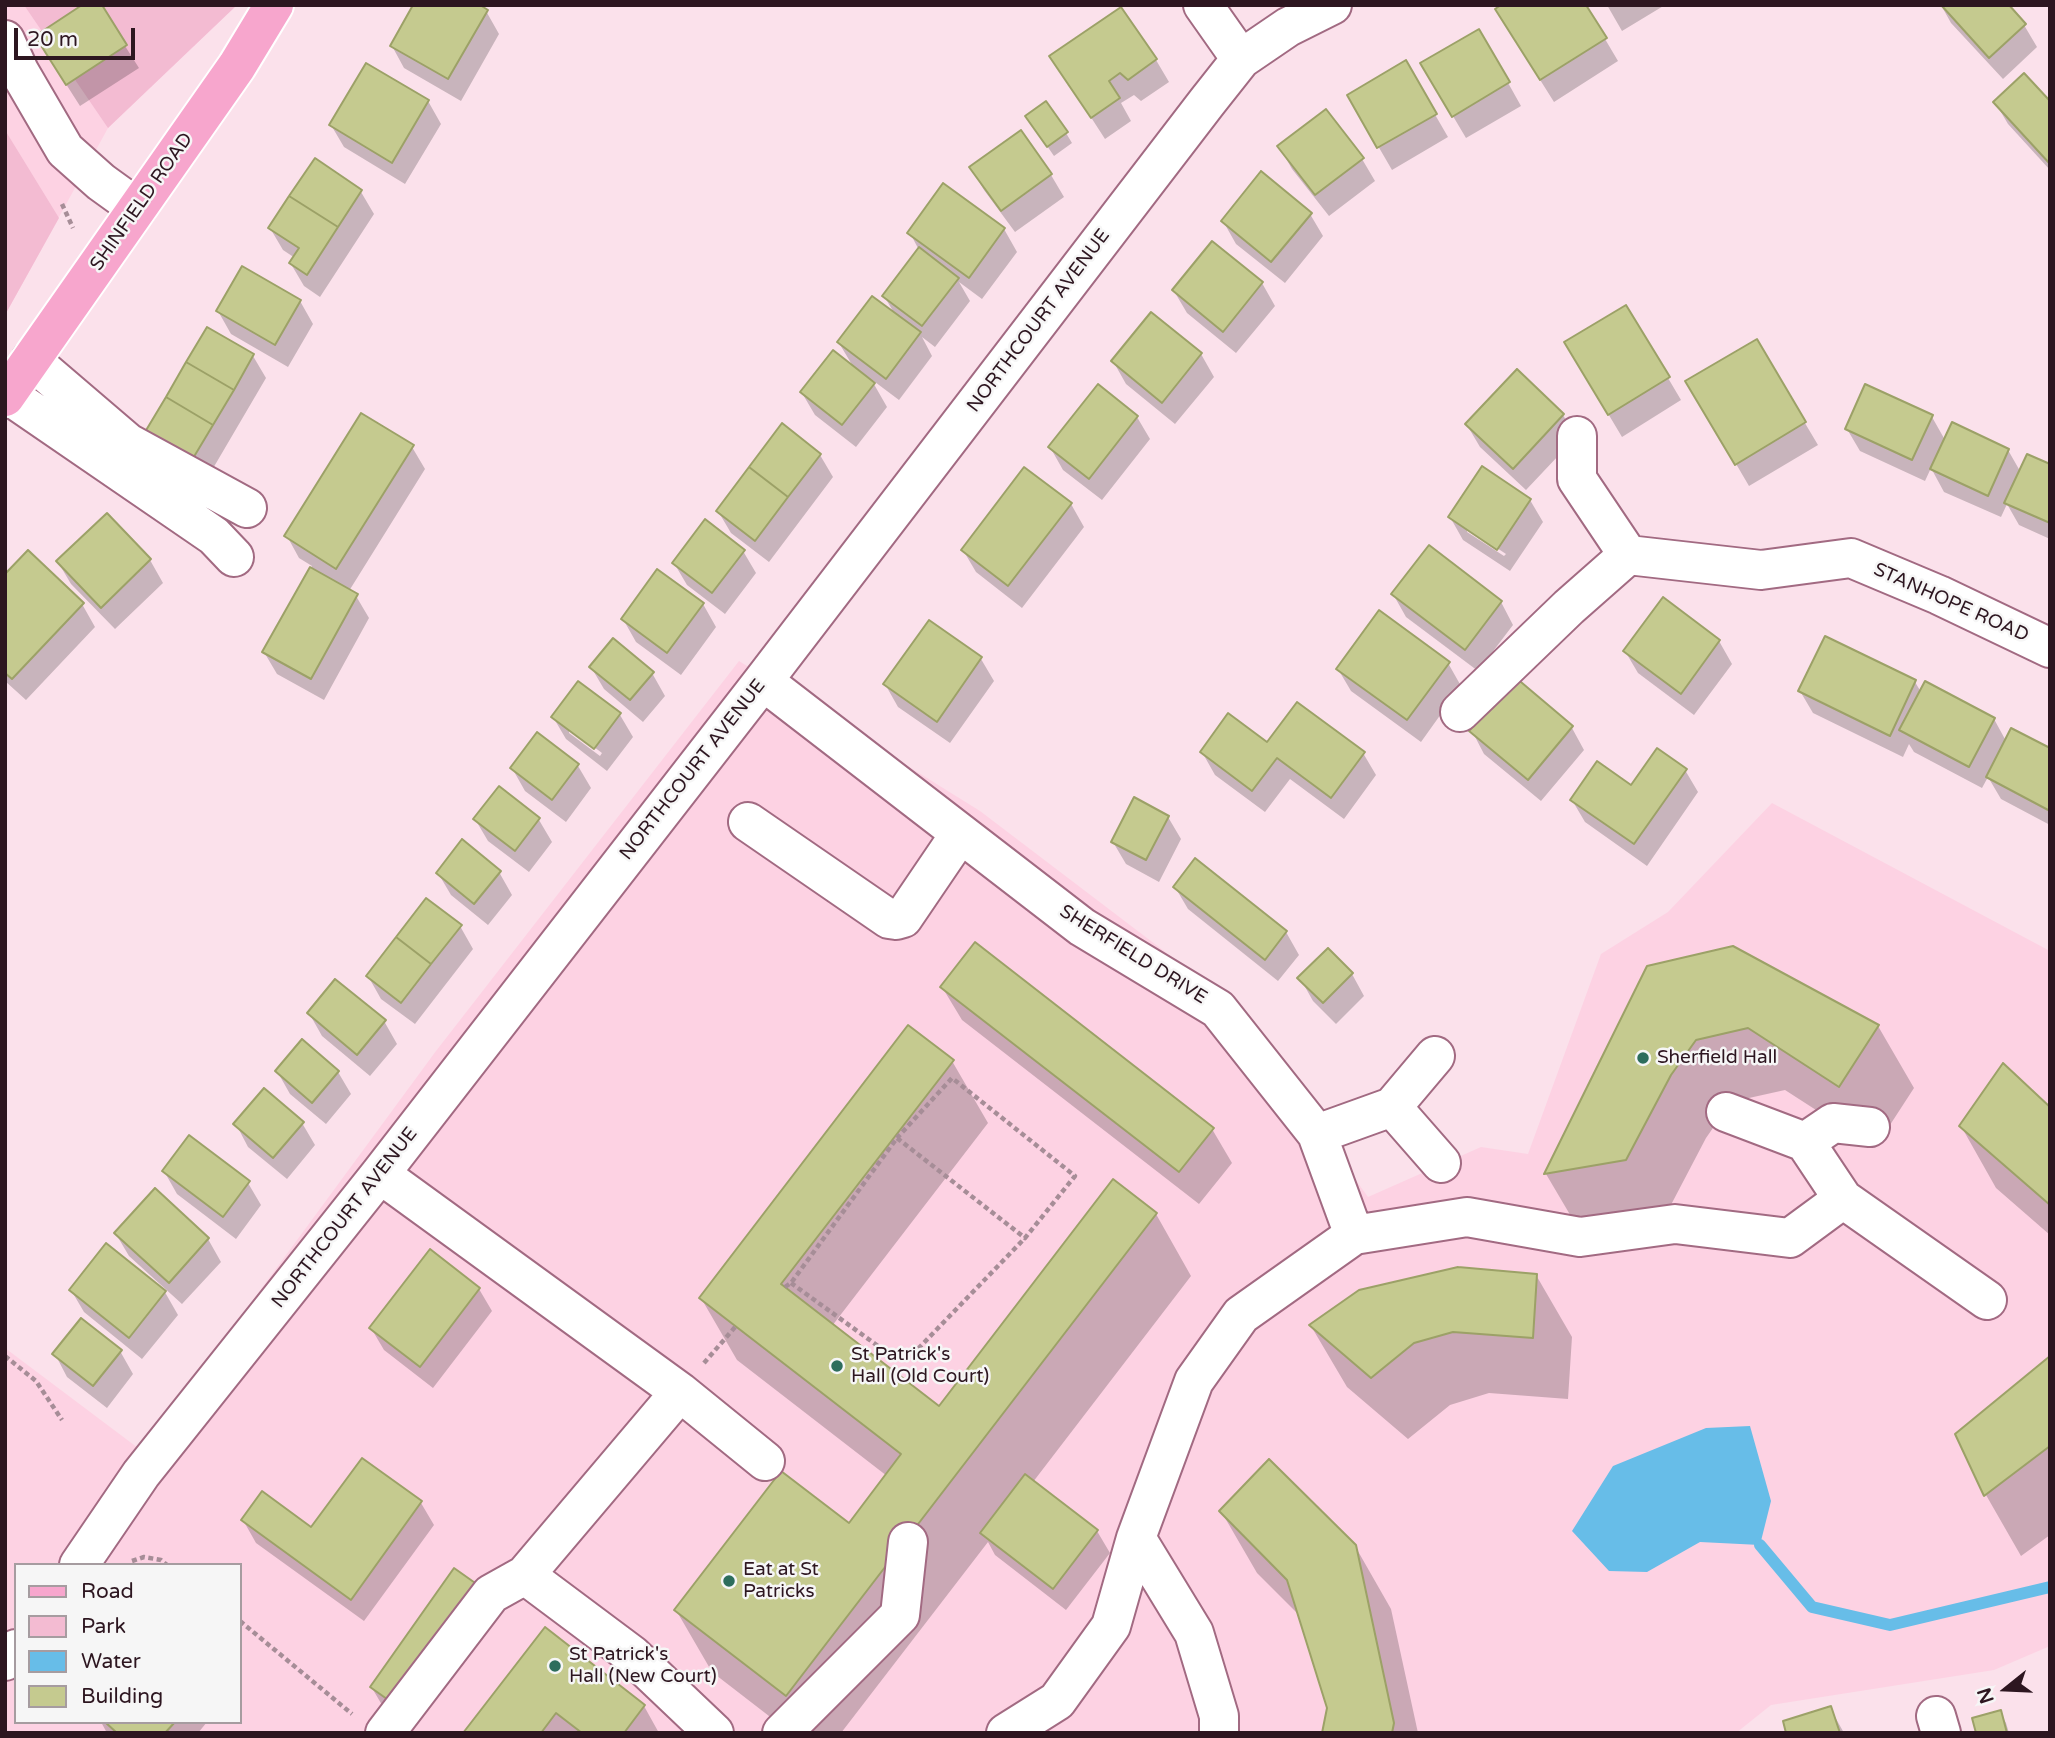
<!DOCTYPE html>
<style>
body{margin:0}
#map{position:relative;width:2055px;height:1738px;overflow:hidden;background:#fbe1eb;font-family:"Varela Round",sans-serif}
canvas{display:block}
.frame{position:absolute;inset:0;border:7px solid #2d1620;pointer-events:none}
.legend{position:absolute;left:14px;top:1563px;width:228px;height:161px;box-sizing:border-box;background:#f6f6f6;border:2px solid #a69ca0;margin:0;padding:9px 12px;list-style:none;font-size:21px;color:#2d1620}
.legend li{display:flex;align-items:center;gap:14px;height:35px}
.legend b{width:35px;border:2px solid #a69ca0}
.north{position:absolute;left:1971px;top:1654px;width:70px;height:70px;-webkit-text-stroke:5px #f6f6f6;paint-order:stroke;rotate:252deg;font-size:19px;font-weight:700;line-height:28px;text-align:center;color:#2d1620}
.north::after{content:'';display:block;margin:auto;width:24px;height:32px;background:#2d1620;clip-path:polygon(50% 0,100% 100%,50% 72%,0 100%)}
.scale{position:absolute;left:14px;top:28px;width:121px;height:32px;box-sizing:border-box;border:4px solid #2d1620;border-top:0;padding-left:9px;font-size:21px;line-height:24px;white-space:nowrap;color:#2d1620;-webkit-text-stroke:5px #f6f6f6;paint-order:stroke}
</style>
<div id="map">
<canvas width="2055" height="1738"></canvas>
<div class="frame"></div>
<ul class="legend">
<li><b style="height:9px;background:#f7a6cd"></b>Road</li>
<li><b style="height:19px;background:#f3bbd2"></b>Park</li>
<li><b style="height:19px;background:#67bde8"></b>Water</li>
<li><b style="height:19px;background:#c5ca8f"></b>Building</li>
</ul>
<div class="north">N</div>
<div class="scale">20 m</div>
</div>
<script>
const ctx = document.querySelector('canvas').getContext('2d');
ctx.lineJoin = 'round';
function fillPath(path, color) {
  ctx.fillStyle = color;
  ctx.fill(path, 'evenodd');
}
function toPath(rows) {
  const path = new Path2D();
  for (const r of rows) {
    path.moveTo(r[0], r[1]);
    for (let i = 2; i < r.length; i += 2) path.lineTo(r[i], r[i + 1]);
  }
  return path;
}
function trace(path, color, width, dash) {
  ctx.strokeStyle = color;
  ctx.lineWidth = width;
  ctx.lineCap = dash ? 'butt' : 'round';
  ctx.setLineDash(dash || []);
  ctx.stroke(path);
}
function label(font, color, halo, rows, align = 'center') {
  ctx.font = font + ' "Varela Round",sans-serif';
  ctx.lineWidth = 5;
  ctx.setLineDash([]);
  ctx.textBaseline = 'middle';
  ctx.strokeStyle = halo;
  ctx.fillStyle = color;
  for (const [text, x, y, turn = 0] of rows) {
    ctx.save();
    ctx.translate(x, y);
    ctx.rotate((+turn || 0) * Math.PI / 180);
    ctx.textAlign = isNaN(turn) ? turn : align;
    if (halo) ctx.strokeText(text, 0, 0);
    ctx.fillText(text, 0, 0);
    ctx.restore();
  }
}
const built = toPath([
 [5,5,237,5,108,128,5,315],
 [739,661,980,811,1214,989,1283,1079,1368,1197,1481,1147,1528,1154,1601,954,1668,912,1772,803,2050,951,2050,1646,1994,1670,1771,1705,1736,1733,5,1733,5,1348,142,1451,436,1051],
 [16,1565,240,1565,240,1722,16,1722]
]);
const green = toPath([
 [24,5,237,5,108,128],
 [5,130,59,218,5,315]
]);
const water = toPath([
 [1750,1426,1771,1501,1760,1545,1700,1542,1647,1572,1609,1571,1572,1531,1613,1466,1706,1428]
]);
const shadow = toPath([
 [99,5,139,68,80,106,50,59],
 [1607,5,1665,5,1622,31],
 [1941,5,2024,25,2037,47,2003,79,1951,23],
 [1121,10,1156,60,1169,82,1141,101,1134,95,1121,103,1131,121,1105,139,1052,57],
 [486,11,499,34,461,101,404,68,392,46],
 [1479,31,1521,106,1466,138,1422,64],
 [1510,32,1605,39,1618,61,1554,102],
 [1405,63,1448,137,1392,170,1349,96],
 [428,101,441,124,405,184,344,147,331,125],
 [1995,102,2050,104,2050,170,2008,124],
 [1034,127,1066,133,1072,143,1054,156],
 [1020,133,1051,175,1064,197,1015,232,984,190,971,168],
 [1279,146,1362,159,1375,181,1329,216,1292,169],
 [315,161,361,192,374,214,320,297,304,286,291,264,295,258,283,250,270,228],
 [1310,214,1323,236,1285,283,1236,244,1223,221],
 [1004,229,1017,252,982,299,959,282,970,301,935,347,922,337,932,356,899,400,871,379,887,407,856,447,815,415,802,393,854,368,839,343,896,316,884,296,919,250,910,233],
 [1262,283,1275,306,1236,353,1187,313,1174,291],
 [300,301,313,324,288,367,231,334,218,311],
 [1626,307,1681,400,1622,437,1579,365],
 [1152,314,1201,354,1214,377,1175,424,1126,384,1113,361],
 [208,329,253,356,266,378,205,482,160,455],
 [1756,341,1818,445,1749,486,1688,382],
 [1563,415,1576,437,1526,490,1480,447,1467,425],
 [1137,417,1150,439,1102,500,1063,470,1050,447],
 [1932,417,1945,440,2008,450,2020,471,2050,466,2050,539,2019,525,2007,504,2001,517,1944,492,1931,468,1925,481,1860,451,1847,429],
 [412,447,425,469,349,591,356,596,369,618,324,700,277,674,264,652,312,566,299,558,287,536],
 [820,455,833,477,769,562,731,533,718,511],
 [1530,500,1543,522,1510,571,1463,540,1450,517],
 [1467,528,1506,554,1504,556,1467,532],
 [1071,504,1084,527,1022,608,976,572,963,550],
 [107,515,150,560,163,583,115,629,71,584,58,562],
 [743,551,756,573,725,614,687,585,674,563],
 [658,572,703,604,716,627,681,675,636,642,623,619],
 [5,576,82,604,95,627,26,700,5,681],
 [1393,594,1501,602,1513,625,1478,671,1406,617],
 [1825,638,1915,682,1921,692,1994,719,2006,741,2050,750,2050,825,2001,799,1988,777,1982,788,1914,752,1909,744,1903,757,1813,713,1800,691],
 [1719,641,1732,664,1694,715,1638,673,1625,651],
 [981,659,994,681,950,743,898,707,885,684],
 [1448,663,1461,686,1421,742,1351,691,1338,669],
 [591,667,652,673,665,696,643,722,604,689],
 [578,684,620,715,633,737,607,771,566,739,553,717],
 [569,728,602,753,600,756,569,733],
 [1572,728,1584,750,1541,801,1484,754,1472,731],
 [537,735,578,766,591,788,566,822,525,791,512,768],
 [1268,745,1363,753,1376,775,1344,819,1290,779,1265,812,1215,775,1202,752],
 [1685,770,1698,792,1647,866,1585,822,1572,800,1632,788],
 [499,788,539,820,552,842,529,872,488,841,475,819],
 [1168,817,1181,839,1159,882,1126,864,1113,842],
 [499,872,512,895,488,925,451,895,438,873],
 [1175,887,1286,932,1299,955,1278,981,1188,909],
 [460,926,473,949,415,1024,381,999,368,976],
 [1648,968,1878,1026,1914,1088,1875,1148,1785,1090,1731,1102,1706,1138,1662,1222,1582,1235,1546,1174],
 [1352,974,1364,996,1336,1024,1313,1001,1300,978],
 [942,987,1212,1129,1232,1163,1199,1204,962,1020],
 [309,1013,384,1021,397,1044,370,1076,322,1036],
 [952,1061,988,1123,832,1326,939,1409,1156,1214,1191,1276,1033,1482,1097,1531,1110,1553,1066,1610,995,1555,988,1542,841,1733,791,1733,712,1672,676,1610,849,1525,887,1476,737,1360,701,1298],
 [277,1071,338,1072,351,1094,326,1124,290,1094],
 [2050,1109,2050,1235,1996,1188,1961,1126],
 [302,1123,315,1145,287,1179,248,1147,236,1124],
 [164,1171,248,1183,261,1205,236,1239,177,1194],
 [116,1234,208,1239,221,1262,182,1304,129,1256],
 [1536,1275,1572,1337,1568,1399,1489,1393,1450,1405,1408,1439,1347,1387,1311,1326],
 [162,1287,178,1315,142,1359,84,1312,71,1290,161,1289],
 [479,1289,492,1311,433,1388,384,1350,371,1328],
 [120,1351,133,1374,107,1408,67,1377,55,1354],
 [2050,1358,2050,1535,2021,1556,1986,1495,1957,1434],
 [421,1503,434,1525,364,1621,256,1543,243,1520,312,1530],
 [1221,1511,1355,1546,1391,1609,1418,1733,1324,1733,1329,1707,1301,1617,1257,1573],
 [455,1571,385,1710,372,1688],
 [545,1630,644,1706,659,1733,465,1733],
 [1830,1708,1844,1733,1788,1733],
 [2000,1712,2006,1723,2009,1733,1978,1733],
 [101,1722,207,1722,198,1733,107,1733]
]);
const stream = toPath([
 [1760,1545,1812,1607,1890,1625,2050,1587]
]);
const building = toPath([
 [82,5,102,5,127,45,66,85,35,36,82,5],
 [413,5,480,5,488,10,448,79,390,46,413,5],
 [1501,5,1586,5,1607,38,1540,80,1495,9,1501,5],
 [1941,5,2009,5,2026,24,1989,58,1941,5],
 [1121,7,1157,59,1128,80,1120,73,1109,81,1120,98,1091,118,1049,56,1121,7],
 [1479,29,1510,82,1452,117,1420,63,1479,29],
 [1406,60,1437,114,1377,148,1347,95,1406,60],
 [366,63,429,100,392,163,329,125,366,63],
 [2024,73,2050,101,2050,164,1993,102,2024,73],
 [1046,101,1068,132,1047,147,1025,116,1046,101],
 [1326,109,1364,158,1315,195,1277,146,1326,109],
 [1021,130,1052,174,1001,211,969,167,1021,130],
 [315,158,362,190,338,227,289,196,315,158],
 [1261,171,1312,213,1271,262,1221,221,1261,171],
 [943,183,1005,228,969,278,907,233,943,183],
 [289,196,338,227,307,275,289,263,299,248,268,228,289,196],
 [1212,241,1263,282,1223,332,1172,290,1212,241],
 [919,247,959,278,922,326,882,296,919,247],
 [242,266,301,300,275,345,216,311,242,266],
 [872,296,921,332,886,379,837,342,872,296],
 [1626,305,1670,377,1608,415,1564,342,1626,305],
 [1151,312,1202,353,1162,403,1111,361,1151,312],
 [207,327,254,354,234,390,186,362,207,327],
 [1757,339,1806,422,1735,465,1685,381,1757,339],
 [833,350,875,383,842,425,800,392,833,350],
 [186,362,234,390,213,425,166,397,186,362],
 [1517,369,1564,414,1513,469,1465,424,1517,369],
 [1098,384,1138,416,1089,479,1048,447,1098,384],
 [1865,384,1933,415,1912,460,1845,429,1865,384],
 [166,397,213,425,192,460,145,432,166,397],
 [361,413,414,445,336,569,284,536,361,413],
 [1952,422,2009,449,1988,496,1930,469,1952,422],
 [782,423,821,454,788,497,749,467,782,423],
 [2027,454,2050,464,2050,523,2004,503,2027,454],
 [1482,466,1531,499,1497,550,1448,517,1482,466],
 [749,467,788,497,755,541,716,511,749,467],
 [1024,467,1072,503,1008,586,961,550,1024,467],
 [107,513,151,559,101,608,56,561,107,513],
 [705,519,745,550,712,593,672,563,705,519],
 [1429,545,1502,601,1465,650,1391,594,1429,545],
 [28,550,84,603,12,679,5,673,5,574,28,550],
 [310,567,358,594,311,679,262,652,310,567],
 [657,569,704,603,667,653,621,619,657,569],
 [1663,597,1720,640,1681,694,1623,651,1663,597],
 [1379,610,1450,662,1407,720,1336,669,1379,610],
 [929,620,982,657,937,722,883,684,929,620],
 [1825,636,1916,680,1890,736,1798,691,1825,636],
 [613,638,654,672,630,700,589,667,613,638],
 [1515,677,1573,726,1528,780,1469,731,1515,677],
 [578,681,621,713,594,749,551,717,578,681],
 [1925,681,1995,718,1969,767,1899,730,1925,681],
 [1297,702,1365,752,1331,798,1277,758,1252,791,1200,752,1228,713,1267,742,1297,702],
 [2011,728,2050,748,2050,811,1986,777,2011,728],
 [537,732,579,764,552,800,510,768,537,732],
 [1657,748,1687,769,1634,844,1570,800,1597,761,1631,785,1657,748],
 [499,786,540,818,515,851,473,819,499,786],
 [1134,797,1169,816,1146,860,1111,842,1134,797],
 [462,839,501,871,474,904,436,873,462,839],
 [1195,858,1287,931,1265,960,1173,887,1195,858],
 [426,898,462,925,431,964,396,937,426,898],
 [396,937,431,964,401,1003,366,976,396,937],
 [975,942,1214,1128,1179,1172,940,987,975,942],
 [1733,946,1879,1025,1839,1087,1748,1028,1696,1040,1671,1075,1626,1160,1544,1174,1647,966,1733,946],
 [1328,948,1353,973,1323,1003,1297,978,1328,948],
 [335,979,386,1020,357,1055,307,1013,335,979],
 [908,1025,954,1060,781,1284,939,1406,1113,1179,1157,1213,786,1696,674,1610,781,1471,849,1523,901,1454,699,1298,908,1025],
 [302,1039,339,1071,312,1103,275,1071,302,1039],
 [2003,1063,2050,1107,2050,1205,1959,1126,2003,1063],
 [264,1088,304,1122,273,1158,233,1124,264,1088],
 [189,1135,250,1181,223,1217,162,1171,189,1135],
 [155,1188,209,1238,169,1283,114,1233,155,1188],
 [106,1243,166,1291,129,1338,69,1290,106,1243],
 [430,1249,480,1288,420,1367,369,1328,430,1249],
 [1458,1267,1537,1274,1533,1338,1453,1332,1414,1343,1371,1378,1309,1325,1359,1290,1458,1267],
 [81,1318,122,1350,93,1386,52,1354,81,1318],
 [2050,1356,2050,1446,1984,1496,1955,1434,2050,1356],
 [362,1458,422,1501,351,1600,241,1520,262,1491,311,1527,362,1458],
 [1269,1459,1356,1545,1394,1723,1392,1733,1322,1733,1327,1708,1287,1580,1219,1511,1269,1459],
 [1025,1474,1098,1530,1053,1589,980,1533,1025,1474],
 [454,1568,478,1585,394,1704,370,1687,454,1568],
 [545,1627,645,1705,624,1733,582,1733,556,1713,541,1733,463,1733,545,1627],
 [1831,1706,1840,1733,1786,1733,1783,1721,1831,1706],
 [2001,1710,2007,1733,1976,1733,1972,1718,2001,1710],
 [105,1722,175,1722,165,1733,117,1733,105,1722]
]);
const path = toPath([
 [62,204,73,228],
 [791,1283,889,1354,912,1355,1025,1238],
 [785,1287,791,1283,897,1138,1025,1238,1075,1176,952,1078,897,1138],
 [5,1356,36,1381,62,1420],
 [704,1363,736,1326],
 [132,1561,144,1557,161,1560,167,1565],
 [240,1621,352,1714]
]);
const minor = toPath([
 [1203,5,1241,59],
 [5,40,19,71,65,150,101,182,137,208],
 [31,360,128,443,247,508],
 [7,394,214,536,234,557],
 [1577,436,1577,479,1628,555,1761,570,1851,558,1939,595,2050,648],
 [763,681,1082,927,1218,1009,1317,1134,1354,1235],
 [1460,712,1569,607,1628,555],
 [748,822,889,919,896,920,903,918,960,834],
 [1392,1107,1441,1163],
 [1726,1112,1805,1142],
 [1317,1134,1392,1107,1435,1056],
 [380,1174,680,1392,765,1461],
 [1843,1199,1805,1142,1833,1123,1870,1127],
 [1136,1538,1194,1633,1219,1716,1219,1733],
 [79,1565,141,1474,380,1174,763,681,1207,102,1241,59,1288,27,1332,5],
 [525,1575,632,1655,714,1733],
 [5,1661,16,1649],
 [1936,1716,1941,1733],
 [385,1733,491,1594,525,1575,680,1392],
 [782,1733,900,1615,908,1542],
 [1006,1733,1057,1701,1111,1626,1136,1538,1194,1381,1241,1315,1354,1235,1467,1217,1580,1237,1675,1224,1790,1238,1843,1199,1987,1300]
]);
const major = toPath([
 [5,397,237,66,274,5]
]);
const markers = [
 [1643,1058,7,"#2d6d5c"],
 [837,1366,7,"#2d6d5c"],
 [729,1581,7,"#2d6d5c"],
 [555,1666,7,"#2d6d5c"]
];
const streetNames = [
 ["SHINFIELD ROAD",142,202,-55],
 ["NORTHCOURT AVENUE",1039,321,-53],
 ["STANHOPE ROAD",1951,603,24],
 ["NORTHCOURT AVENUE",693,770,-52],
 ["SHERFIELD DRIVE",1133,955,32],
 ["NORTHCOURT AVENUE",345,1218,-52]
];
const poiNames = [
 ["Sherfield Hall",1657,1058],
 ["St Patrick's",851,1355],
 ["Hall (Old Court)",851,1377],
 ["Eat at St",743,1570],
 ["Patricks",743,1592],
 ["St Patrick's",569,1655],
 ["Hall (New Court)",569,1677]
];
fillPath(built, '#fdd2e3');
fillPath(green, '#f3bbd2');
fillPath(water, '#67bde8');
fillPath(shadow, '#0003');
trace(stream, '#67bde8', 12);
fillPath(building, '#c5ca8f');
trace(building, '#9ca167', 2);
trace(minor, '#a26a82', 42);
trace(major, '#fff', 42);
trace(path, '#a68d97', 4.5, [5, 3.5]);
trace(minor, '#fff', 38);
trace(major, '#f7a6cd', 38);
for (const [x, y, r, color] of markers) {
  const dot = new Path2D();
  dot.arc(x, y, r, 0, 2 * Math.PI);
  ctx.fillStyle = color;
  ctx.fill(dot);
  trace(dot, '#f6f6f6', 2.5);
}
label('19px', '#2d1620', '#f6f6f6', streetNames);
label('19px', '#2d1620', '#f6f6f6', poiNames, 'left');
</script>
